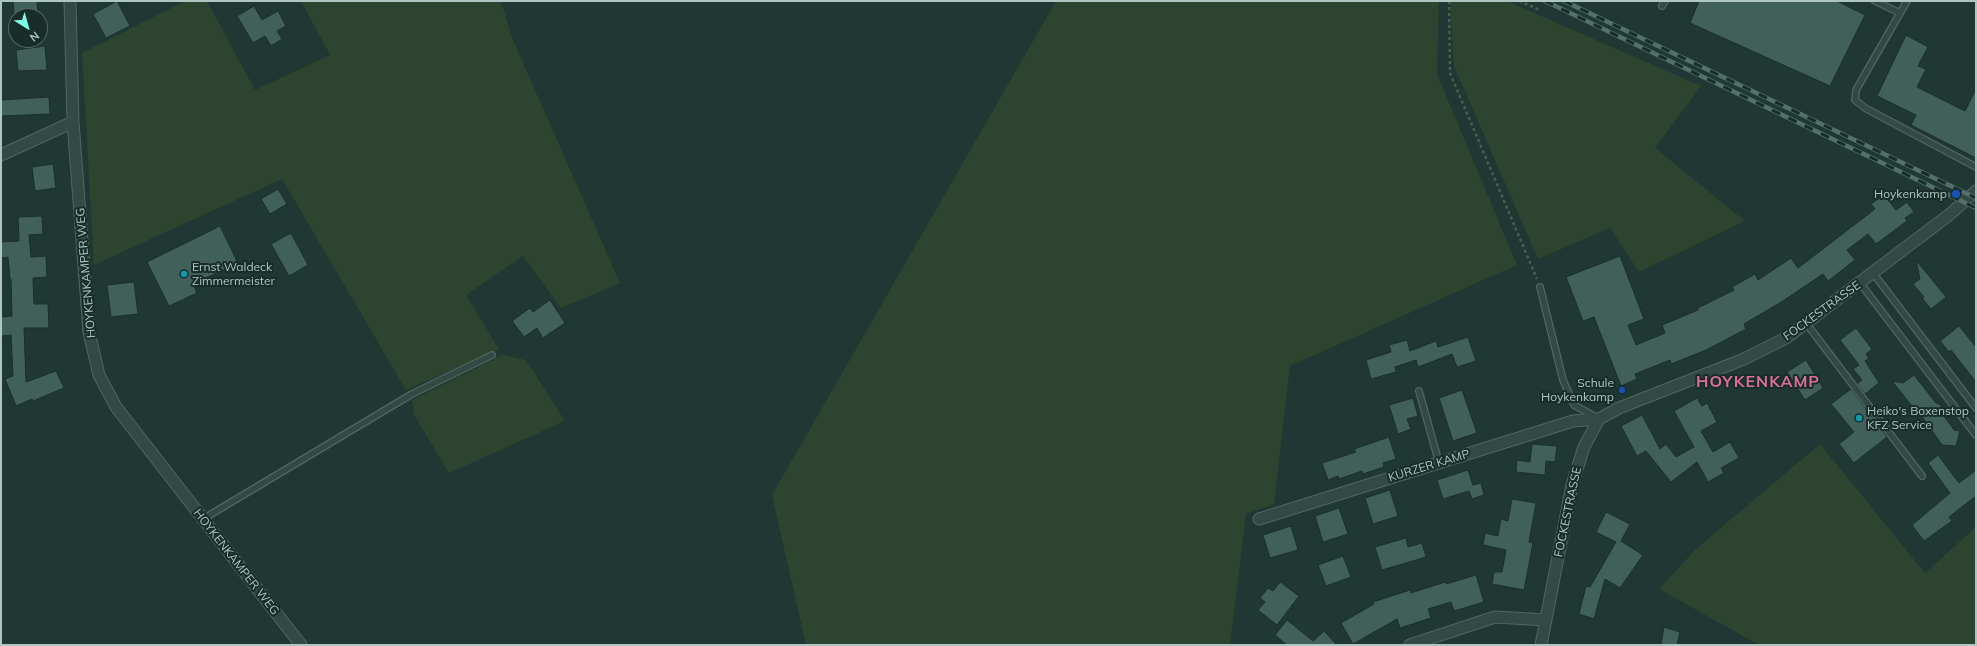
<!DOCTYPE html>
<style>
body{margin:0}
#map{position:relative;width:1977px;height:646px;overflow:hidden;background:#1f3833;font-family:Mulish,sans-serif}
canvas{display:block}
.frame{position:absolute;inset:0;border:2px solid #adc6c1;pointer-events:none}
.north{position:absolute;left:8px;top:8px;width:40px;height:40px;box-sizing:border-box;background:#182d29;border:1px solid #546a66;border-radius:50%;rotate:143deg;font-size:11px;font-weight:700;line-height:16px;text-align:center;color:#adc6c1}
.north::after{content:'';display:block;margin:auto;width:14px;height:18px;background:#7afde6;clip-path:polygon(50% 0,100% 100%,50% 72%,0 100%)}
</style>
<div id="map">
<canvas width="1977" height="646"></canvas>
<div class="frame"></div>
<div class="north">N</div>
</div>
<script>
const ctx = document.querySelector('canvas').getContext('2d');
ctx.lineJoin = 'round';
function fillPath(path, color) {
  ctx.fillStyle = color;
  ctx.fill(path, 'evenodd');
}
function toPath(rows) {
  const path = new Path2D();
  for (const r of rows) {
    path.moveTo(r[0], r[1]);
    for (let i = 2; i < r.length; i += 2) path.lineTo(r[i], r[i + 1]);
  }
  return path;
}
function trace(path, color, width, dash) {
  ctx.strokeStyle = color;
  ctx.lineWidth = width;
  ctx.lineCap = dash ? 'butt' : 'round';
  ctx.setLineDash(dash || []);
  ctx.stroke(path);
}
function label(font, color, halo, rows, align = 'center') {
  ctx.font = font + ' Mulish,sans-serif';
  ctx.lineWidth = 4;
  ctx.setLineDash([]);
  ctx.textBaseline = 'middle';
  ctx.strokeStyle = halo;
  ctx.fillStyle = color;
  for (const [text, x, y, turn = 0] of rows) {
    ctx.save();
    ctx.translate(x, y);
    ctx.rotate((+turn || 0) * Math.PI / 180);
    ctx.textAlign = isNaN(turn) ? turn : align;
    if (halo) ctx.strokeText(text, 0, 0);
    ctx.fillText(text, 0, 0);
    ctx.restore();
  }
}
const green = toPath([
 [185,1,207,1,255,90,330,55,301,1,501,1,513,40,620,283,561,308,523,256,466,295,499,349,406,390,282,179,94,265,82,53],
 [1056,1,1439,1,1437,74,1517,265,1290,366,1274,504,1246,514,1230,645,806,645,772,495],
 [1450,1,1507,1,1701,86,1655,148,1745,221,1639,272,1610,228,1538,259,1454,66],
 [503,355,526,360,565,421,449,473,414,415,412,400],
 [1820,444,1925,573,1976,527,1976,645,1759,645,1659,589,1696,549]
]);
const building = toPath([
 [13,1,37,1,38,16,14,16,13,1],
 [117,1,130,26,106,38,93,14,117,1],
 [1699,1,1837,1,1865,15,1830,86,1690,23,1699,1],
 [254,6,262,20,278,11,286,26,277,31,282,39,271,46,265,36,253,43,237,16,254,6],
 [1906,35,1928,47,1918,66,1926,69,1917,87,1965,111,1976,89,1976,158,1911,125,1916,115,1877,96,1906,35],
 [45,46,47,70,18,71,16,50,45,46],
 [49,97,50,114,1,116,1,100,49,97],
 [53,164,56,188,35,191,32,167,53,164],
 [278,189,287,204,270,214,261,199,278,189],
 [1884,195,1896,210,1907,202,1914,212,1905,218,1907,221,1876,244,1868,234,1847,250,1855,260,1828,281,1823,274,1783,301,1744,324,1746,329,1706,350,1671,364,1670,360,1635,374,1637,379,1621,386,1594,317,1583,321,1566,277,1620,256,1644,319,1628,325,1636,345,1665,333,1662,325,1698,310,1698,308,1734,290,1732,287,1755,274,1758,280,1791,258,1798,268,1875,209,1871,204,1884,195],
 [42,216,43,234,29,235,31,257,46,256,47,277,33,278,34,304,48,304,49,328,24,328,26,382,56,371,64,388,33,401,32,399,16,406,5,379,13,376,11,335,1,336,1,317,12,316,11,279,10,279,8,257,1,258,1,242,19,241,18,217,42,216],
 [220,226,238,263,193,284,197,293,169,306,147,262,220,226],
 [291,233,308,265,289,276,271,244,291,233],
 [1916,260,1946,297,1931,309,1922,298,1924,297,1913,284,1920,279,1916,260],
 [134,282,138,314,111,317,107,285,134,282],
 [550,300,565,323,543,338,537,328,524,337,512,321,530,308,533,312,550,300],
 [1959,326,1976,347,1976,382,1951,350,1949,352,1940,341,1959,326],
 [1856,328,1872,349,1866,354,1869,358,1865,361,1879,383,1865,394,1857,384,1862,380,1853,369,1859,365,1840,340,1856,328],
 [1468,337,1476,361,1457,367,1452,354,1418,367,1416,360,1395,367,1396,372,1371,379,1366,360,1391,352,1389,345,1407,340,1410,351,1436,341,1438,347,1468,337],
 [1806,360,1823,388,1805,400,1787,372,1806,360],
 [1914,375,1936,403,1941,405,1941,412,1954,430,1960,431,1956,446,1942,445,1914,405,1912,406,1892,381,1903,383,1914,375],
 [1851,389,1887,437,1854,463,1839,444,1854,432,1831,404,1851,389],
 [1462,390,1477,433,1453,441,1439,398,1462,390],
 [1413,398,1418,416,1407,419,1411,429,1398,434,1389,405,1413,398],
 [1697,398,1702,406,1707,403,1717,422,1701,431,1713,452,1730,442,1739,458,1721,468,1724,473,1708,482,1697,462,1671,482,1646,451,1637,456,1621,426,1642,415,1660,449,1666,444,1676,457,1694,447,1674,411,1697,398],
 [1389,437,1396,459,1383,463,1384,467,1363,474,1362,471,1339,479,1338,476,1328,480,1322,463,1356,452,1354,449,1389,437],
 [1532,444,1557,446,1555,462,1546,461,1545,475,1516,472,1517,460,1530,462,1532,444],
 [1938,455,1959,483,1976,470,1976,496,1949,517,1952,521,1924,541,1912,525,1950,493,1928,463,1938,455],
 [1468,470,1473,485,1481,483,1484,495,1472,499,1469,491,1443,499,1437,480,1468,470],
 [1390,490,1398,516,1373,524,1365,498,1390,490],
 [1512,499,1536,503,1529,542,1533,543,1524,590,1492,584,1494,572,1502,572,1506,550,1483,545,1485,533,1498,536,1501,519,1508,521,1512,499],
 [1339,508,1348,534,1323,542,1315,516,1339,508],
 [1606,512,1630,524,1621,541,1643,555,1620,588,1605,579,1594,619,1579,614,1586,586,1590,587,1616,542,1596,532,1606,512],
 [1291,526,1298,550,1270,558,1263,535,1291,526],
 [1406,538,1408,547,1422,543,1426,557,1382,570,1375,547,1406,538],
 [1343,556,1351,577,1326,586,1318,565,1343,556],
 [1476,575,1484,602,1454,611,1451,602,1428,609,1431,618,1400,628,1397,619,1353,644,1341,623,1374,604,1373,602,1410,590,1411,593,1445,582,1446,584,1476,575],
 [1280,582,1299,596,1277,625,1258,610,1265,602,1260,598,1268,588,1273,591,1280,582],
 [1287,620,1313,641,1324,631,1337,645,1287,645,1275,635,1287,620],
 [1664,627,1680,632,1677,645,1661,645,1664,627]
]);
const path = toPath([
 [1449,1,1450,73,1537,279],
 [1519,1,1540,10]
]);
const service = toPath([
 [1875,1,1900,13],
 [1907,1,1856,90,1855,100,1865,108,1976,167],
 [1662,6,1665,1],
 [1873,273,1976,408],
 [1860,283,1976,435],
 [1540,287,1563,380,1574,405,1596,417],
 [1806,323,1922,476],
 [1419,391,1439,463],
 [203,519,412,394,492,355]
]);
const minor = toPath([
 [70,1,73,122,89,332,99,375,116,407,301,645],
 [1,155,73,122],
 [1259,519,1573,421,1599,419],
 [1410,645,1495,617,1546,620],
 [1541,645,1572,485,1584,447,1599,419,1619,408,1744,359,1786,338,1949,215,1976,191]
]);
const rail = toPath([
 [1545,1,1976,208],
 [1564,1,1976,198]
]);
const markers = [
 [1956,194,5,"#1a4fb4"],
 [184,274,4,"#0f9aa8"],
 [1622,390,4,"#1a4fb4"],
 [1859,418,4,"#0f9aa8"]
];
const poiNames = [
 ["Hoykenkamp",1947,194],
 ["Ernst Waldeck",192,267,"left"],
 ["Zimmermeister",192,281,"left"],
 ["Schule",1614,383],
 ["Hoykenkamp",1614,397],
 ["Heiko's Boxenstop",1867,411,"left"],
 ["KFZ Service",1867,425,"left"]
];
const streetNames = [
 ["HOYKENKAMPER WEG",86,273,-95],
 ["FOCKESTRASSE",1822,311,-36],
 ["KURZER KAMP",1429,466,-17],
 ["FOCKESTRASSE",1568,512,-78],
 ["HOYKENKAMPER WEG",236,562,52]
];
const districtNames = [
 ["HOYKENKAMP",1758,382]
];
fillPath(green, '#2c4430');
fillPath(building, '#42605a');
trace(building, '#1a2f2b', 1);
trace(service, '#506762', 8);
trace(minor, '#506762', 13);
trace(path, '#47604f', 2.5, [3, 3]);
trace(service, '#324944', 5.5);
trace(minor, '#324944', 11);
trace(rail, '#54706a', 4.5);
trace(rail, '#182d29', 3, [9]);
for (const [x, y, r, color] of markers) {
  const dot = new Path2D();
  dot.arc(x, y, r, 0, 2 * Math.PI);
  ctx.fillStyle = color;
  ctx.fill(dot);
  trace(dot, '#182d29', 1.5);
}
label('12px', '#adc6c1', '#182d29', poiNames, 'right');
label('12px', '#adc6c1', '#182d29', streetNames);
ctx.letterSpacing = '1px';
label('bold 16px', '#de6e96', '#182d29', districtNames);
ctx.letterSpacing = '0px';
</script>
